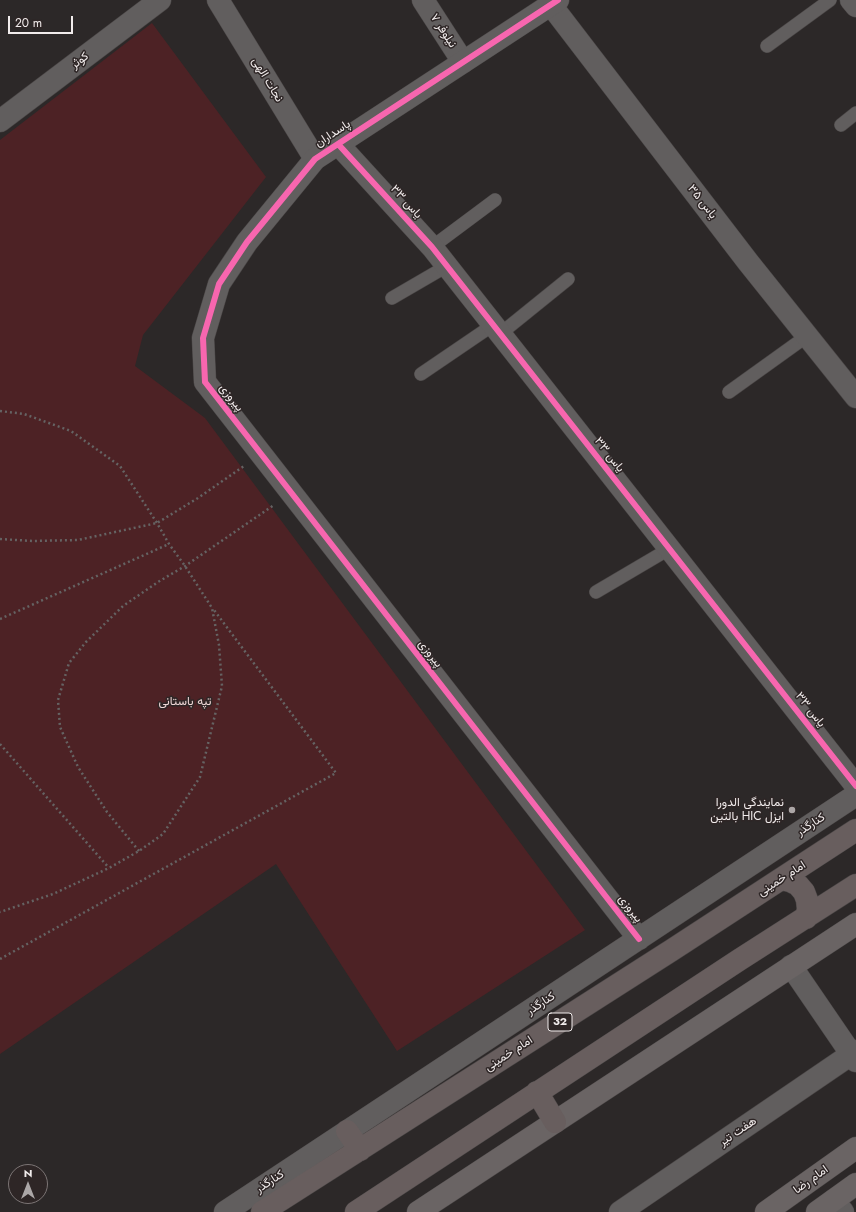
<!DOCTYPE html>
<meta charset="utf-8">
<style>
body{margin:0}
#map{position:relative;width:856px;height:1212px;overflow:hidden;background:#2c2828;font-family:Jost,sans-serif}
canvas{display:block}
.north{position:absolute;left:8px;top:1164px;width:40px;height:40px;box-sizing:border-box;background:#2e2626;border:1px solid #7c7575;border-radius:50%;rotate:0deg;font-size:11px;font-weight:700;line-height:16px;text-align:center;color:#f1ecec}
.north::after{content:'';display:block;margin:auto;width:14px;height:18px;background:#aca7a7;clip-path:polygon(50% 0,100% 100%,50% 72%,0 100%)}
.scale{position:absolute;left:8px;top:16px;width:65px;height:18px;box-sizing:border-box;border:2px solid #f1ecec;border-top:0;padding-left:5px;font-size:12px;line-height:14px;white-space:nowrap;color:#f1ecec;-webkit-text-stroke:3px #2e2626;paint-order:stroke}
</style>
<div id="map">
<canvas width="856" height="1212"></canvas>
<div class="north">N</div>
<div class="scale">20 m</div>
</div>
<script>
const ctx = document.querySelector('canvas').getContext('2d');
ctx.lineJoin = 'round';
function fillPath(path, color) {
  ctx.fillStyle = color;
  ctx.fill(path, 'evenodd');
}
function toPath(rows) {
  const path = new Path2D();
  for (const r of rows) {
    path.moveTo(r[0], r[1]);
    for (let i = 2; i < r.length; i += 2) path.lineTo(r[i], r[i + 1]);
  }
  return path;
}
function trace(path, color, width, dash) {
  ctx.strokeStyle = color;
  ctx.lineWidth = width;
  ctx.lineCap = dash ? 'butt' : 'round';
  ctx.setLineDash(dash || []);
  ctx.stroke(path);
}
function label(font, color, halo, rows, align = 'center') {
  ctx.font = font + ' Jost,Vazirmatn,sans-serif';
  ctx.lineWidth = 3;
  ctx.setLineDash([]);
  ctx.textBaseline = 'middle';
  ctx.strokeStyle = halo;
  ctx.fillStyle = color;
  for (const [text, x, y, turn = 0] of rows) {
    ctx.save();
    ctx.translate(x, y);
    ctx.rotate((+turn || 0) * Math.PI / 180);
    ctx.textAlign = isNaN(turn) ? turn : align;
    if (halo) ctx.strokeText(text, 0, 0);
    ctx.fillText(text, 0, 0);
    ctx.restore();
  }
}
const green = toPath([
 [152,23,266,177,143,335,135,366,205,418,585,930,397,1051,276,864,0,1054,0,140]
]);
const path = toPath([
 [0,411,24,414,71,431,120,466,157,523,169,544,185,566,212,608,219,645,222,686,200,777,163,834,139,851,109,868,53,894,0,912],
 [0,539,32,541,78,540,157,523,198,498,244,466],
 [0,619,169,544],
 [0,744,109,868],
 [139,851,107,812,78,767,60,727,58,700,69,663,86,642,123,606,158,582,185,566,274,505],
 [0,959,336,773,214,610]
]);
const service = toPath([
 [767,46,830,0],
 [841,125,856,113],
 [432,247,495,200],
 [392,298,447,266],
 [500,334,568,279],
 [421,374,493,325],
 [729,392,807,336],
 [596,592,669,549]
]);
const minor = toPath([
 [218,0,315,159],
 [423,0,463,62],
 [851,0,856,6],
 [551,5,748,262,856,397],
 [338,144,432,247,856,786],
 [791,966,856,1061],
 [834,1200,843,1212],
 [620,1212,856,1051]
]);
const tertiary = toPath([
 [558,0,315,159,247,242,219,284,203,338,205,382,639,939],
 [0,121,160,0],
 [225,1212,856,795]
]);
const secondary = toPath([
 [418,1212,856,924],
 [766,1212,856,1148],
 [817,1212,856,1184]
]);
const trunk = toPath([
 [781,879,790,881,798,885,804,892,807,900,808,909,806,918],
 [537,1092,555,1122],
 [347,1131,360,1150],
 [262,1212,672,950,856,830],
 [356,1212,739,960,856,885]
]);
const cycleway = toPath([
 [558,0,315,159,247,242,219,284,203,338,205,382,639,939],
 [338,144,432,247,856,786]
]);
const markers = [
 [792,810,4,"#aca7a7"]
];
const shields = [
 [560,1022,24]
];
const shieldNames = [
 ["32",560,1022]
];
const streetNames = [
 ["نیلوفر ۷",443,31,57],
 ["کوثر",80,61,-37],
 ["نجات الهی",267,80,59],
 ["پاسداران",333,134,-33],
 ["یاس ۳۳",406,202,48],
 ["یاس ۳۵",702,202,52],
 ["پیروزی",231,398,52],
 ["یاس ۳۳",609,455,52],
 ["پیروزی",430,654,52],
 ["یاس ۳۳",810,710,52],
 ["کنارگذر",811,825,-33],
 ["امام خمینی",782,879,-33],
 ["پیروزی",630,909,52],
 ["کنارگذر",541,1004,-33],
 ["امام خمینی",509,1054,-33],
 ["هفت تیر",738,1132,-34],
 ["امام رضا",811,1180,-36],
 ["کنارگذر",270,1182,-33]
];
const parkNames = [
 ["تپه باستانی",185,702]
];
const poiNames = [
 ["نمایندگی الدورا",784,803],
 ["بالتین HIC ایزل",784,817]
];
fillPath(green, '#4d2225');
trace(service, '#494545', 14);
trace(minor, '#494545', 23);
trace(tertiary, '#494545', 23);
trace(secondary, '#494545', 23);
trace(trunk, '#494545', 23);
trace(path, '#656363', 2.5, [2, 3]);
trace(service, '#615e5e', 13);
trace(minor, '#615e5e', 22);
trace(tertiary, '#615e5e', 22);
trace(secondary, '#6a6464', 22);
trace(trunk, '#685e5e', 22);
trace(cycleway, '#f766af', 6);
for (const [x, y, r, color] of markers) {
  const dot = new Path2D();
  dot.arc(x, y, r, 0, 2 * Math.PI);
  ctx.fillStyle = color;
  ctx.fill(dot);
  trace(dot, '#2e2626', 1.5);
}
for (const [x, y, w] of shields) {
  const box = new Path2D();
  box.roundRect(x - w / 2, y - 9, w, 18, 3);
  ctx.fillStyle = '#2e2626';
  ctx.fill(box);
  trace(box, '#f1ecec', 1);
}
label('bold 11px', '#f1ecec', null, shieldNames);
label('12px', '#f1ecec', '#2e2626', streetNames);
label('12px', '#efd6d6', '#2e2626', parkNames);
label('12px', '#f1ecec', '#2e2626', poiNames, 'right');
</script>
